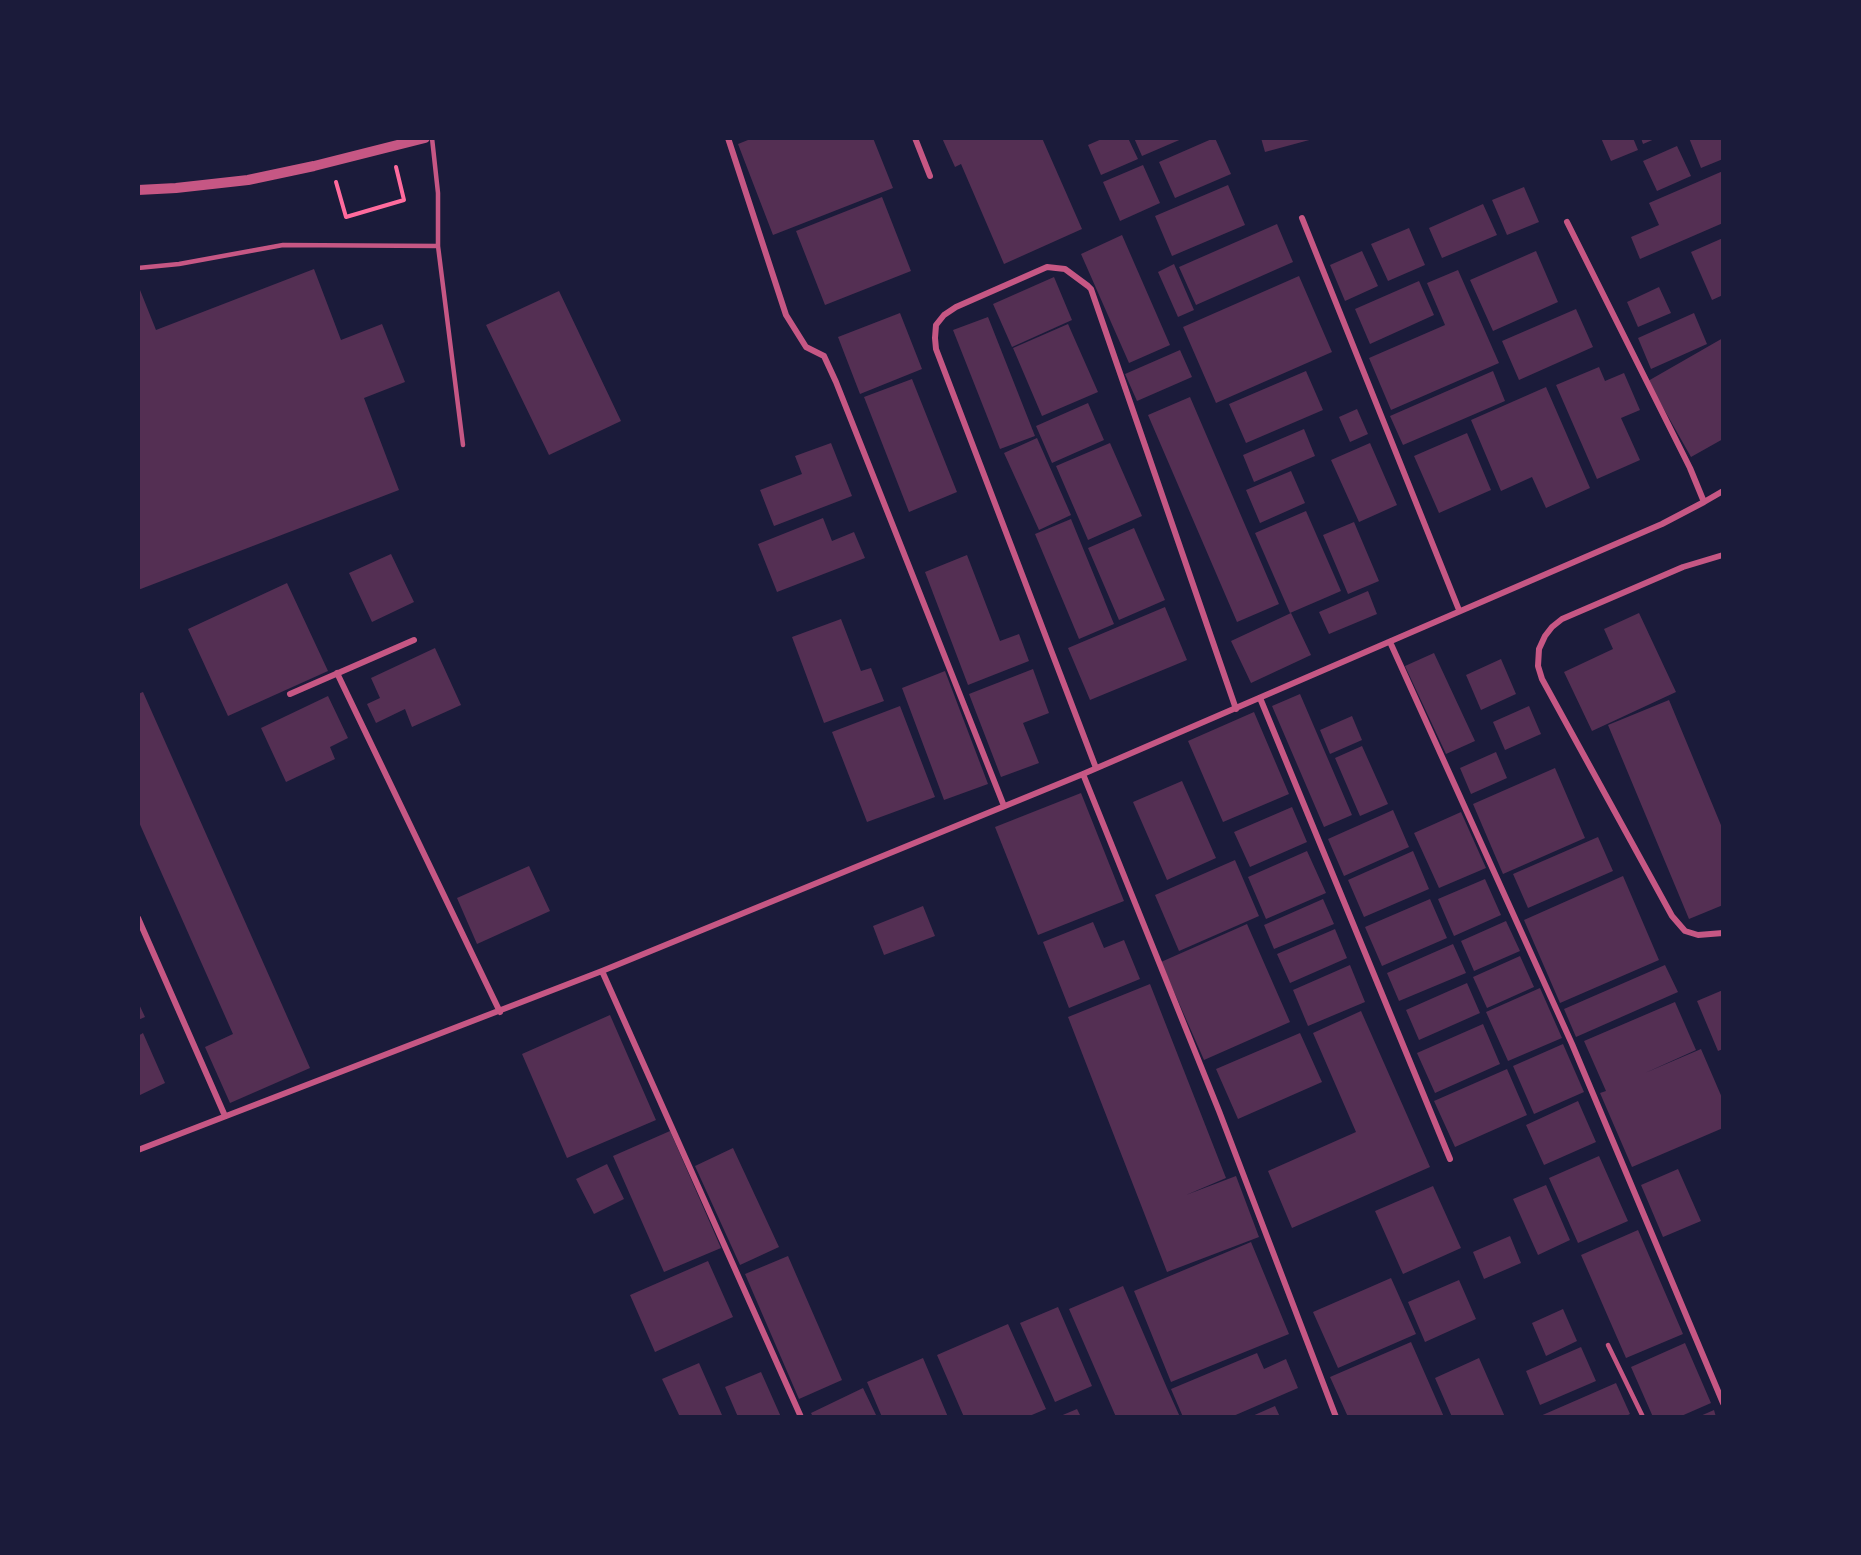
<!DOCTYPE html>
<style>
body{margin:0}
#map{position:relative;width:1861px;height:1555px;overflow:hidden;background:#1b1b3a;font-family:"Source Sans 3",sans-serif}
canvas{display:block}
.frame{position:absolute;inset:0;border:140px solid #1b1b3a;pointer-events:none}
</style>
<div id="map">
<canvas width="1861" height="1555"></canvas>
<div class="frame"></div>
</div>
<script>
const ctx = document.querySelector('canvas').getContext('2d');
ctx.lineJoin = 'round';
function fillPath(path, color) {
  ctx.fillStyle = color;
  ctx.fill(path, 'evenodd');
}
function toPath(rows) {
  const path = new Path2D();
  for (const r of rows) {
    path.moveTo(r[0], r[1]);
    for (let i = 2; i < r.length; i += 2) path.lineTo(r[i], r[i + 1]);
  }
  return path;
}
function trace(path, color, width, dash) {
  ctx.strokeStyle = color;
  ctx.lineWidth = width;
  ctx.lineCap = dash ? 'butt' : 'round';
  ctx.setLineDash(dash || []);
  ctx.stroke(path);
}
const building = toPath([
 [753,138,873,138,893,188,773,235,738,144],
 [942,138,1042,138,1082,229,1004,264,961,164,955,167],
 [1104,138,1128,138,1138,159,1101,175,1088,145],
 [1134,138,1184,138,1142,156],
 [1214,138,1215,138,1231,174,1175,198,1159,162],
 [1261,138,1313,138,1313,139,1265,152],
 [1601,138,1633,138,1638,150,1611,161],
 [1641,138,1657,138,1643,144],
 [1689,138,1723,138,1723,159,1701,168],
 [1677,146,1691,176,1657,191,1643,161],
 [1143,165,1160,203,1120,221,1103,182],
 [1723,171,1723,223,1640,259,1631,237,1659,225,1649,203],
 [1228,185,1245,225,1172,256,1155,216],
 [1524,187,1539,222,1507,235,1492,200],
 [882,197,911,271,825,305,796,231],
 [1483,204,1497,235,1442,258,1429,228],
 [1277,224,1293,262,1196,305,1179,267],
 [1409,228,1425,265,1388,281,1371,244],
 [1122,235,1170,345,1129,363,1081,254],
 [1723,238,1723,295,1712,300,1691,252],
 [1362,251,1378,286,1345,301,1330,265],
 [1536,251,1558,302,1493,331,1470,280],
 [1174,264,1194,310,1178,317,1158,272],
 [314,269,341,340,382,324,405,382,364,398,399,490,138,590,138,290,140,290,156,330],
 [1458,270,1499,363,1391,410,1369,358,1445,325,1427,283],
 [1299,276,1332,352,1216,403,1183,327],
 [1054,277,1072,320,1012,347,993,304],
 [1419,281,1434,315,1370,344,1355,309],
 [1659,287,1671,313,1638,327,1627,302],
 [559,291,621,421,549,455,486,325],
 [1576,309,1593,347,1519,380,1502,341],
 [900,313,922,369,860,394,838,337],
 [1694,313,1707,344,1651,369,1638,338],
 [988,317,1035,436,1000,449,953,330],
 [1068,324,1098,392,1042,416,1013,348],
 [1723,338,1723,439,1691,457,1648,381],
 [1180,350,1192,377,1137,401,1125,374],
 [1599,367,1605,381,1624,373,1640,410,1621,418,1640,460,1597,479,1556,385],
 [1306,371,1323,410,1246,443,1229,404],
 [1493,371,1505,401,1403,445,1390,416],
 [912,379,957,492,909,512,864,397],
 [1546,387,1590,488,1546,508,1532,477,1501,491,1471,420],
 [1190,397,1279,604,1237,622,1148,415],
 [1088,403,1104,440,1052,463,1036,426],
 [1357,409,1368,434,1350,442,1339,417],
 [1304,429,1315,456,1254,482,1243,455],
 [1467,433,1491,490,1439,513,1414,456],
 [1037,438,1071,515,1039,530,1004,453],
 [831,443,852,496,774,526,760,490,802,474,795,456],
 [1110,443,1142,516,1088,540,1056,466],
 [1370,443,1397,505,1359,522,1331,460],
 [1291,471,1305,503,1260,523,1246,490],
 [1306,511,1341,591,1290,613,1255,533],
 [823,518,832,541,854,532,865,558,777,592,758,544],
 [1071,519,1114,624,1079,639,1035,534],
 [1354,522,1379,581,1348,594,1323,535],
 [1134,528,1165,600,1119,620,1088,548],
 [391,554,414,602,372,622,349,573],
 [967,555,1000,641,1019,634,1029,661,968,685,925,572],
 [287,583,328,671,228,716,188,629],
 [1368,591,1377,614,1329,634,1319,612],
 [1165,607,1187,660,1090,700,1068,648],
 [1291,613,1311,655,1251,683,1231,641],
 [1639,613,1676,692,1592,731,1564,672,1613,649,1604,629],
 [841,619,861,671,871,668,884,701,824,723,792,637],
 [435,648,461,705,412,727,405,709,376,723,367,704,380,698,371,678],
 [1434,653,1475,741,1446,754,1405,666],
 [1501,659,1516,694,1481,710,1466,675],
 [1033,669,1049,713,1023,723,1039,763,1001,777,969,694],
 [945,671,988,784,944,800,902,688],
 [143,692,310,1068,230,1103,205,1047,233,1034,138,820,138,694],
 [1300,694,1352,815,1324,827,1272,706],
 [328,696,348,738,330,747,335,759,286,782,261,728],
 [1669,700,1723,830,1723,905,1689,919,1608,725],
 [900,706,935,797,867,822,832,732],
 [1529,706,1541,734,1505,750,1493,722],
 [1254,712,1289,794,1223,822,1188,741],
 [1352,716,1362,740,1330,754,1320,730],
 [1362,746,1388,804,1360,816,1335,758],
 [1496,752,1507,778,1471,794,1460,768],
 [1555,768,1585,838,1503,874,1473,804],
 [1182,781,1216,858,1167,880,1133,802],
 [1081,793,1124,901,1038,935,995,827],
 [1292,807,1307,842,1250,867,1234,832],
 [1393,810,1409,847,1344,876,1328,839],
 [1461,812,1486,868,1439,888,1414,833],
 [1598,837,1613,871,1528,908,1513,874],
 [1307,851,1326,893,1266,919,1248,877],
 [1413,851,1429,889,1364,917,1348,880],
 [1235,860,1259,916,1179,951,1155,895],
 [529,866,550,911,477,944,457,898],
 [1623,876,1659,960,1560,1003,1524,920],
 [1485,879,1501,915,1454,936,1438,899],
 [1323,899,1334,924,1274,949,1264,925],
 [1430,899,1447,938,1382,966,1365,927],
 [923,906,935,936,884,955,873,926],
 [1506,921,1520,951,1474,971,1461,941],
 [1093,922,1104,948,1124,940,1140,979,1069,1008,1043,942],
 [1247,924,1290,1022,1204,1060,1161,962],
 [1335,929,1347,958,1290,983,1277,954],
 [1453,944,1466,973,1399,1001,1387,973],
 [1520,956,1534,987,1487,1008,1473,977],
 [1350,965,1365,1002,1308,1026,1293,990],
 [1665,965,1678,992,1576,1037,1564,1009],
 [1467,983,1480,1013,1419,1040,1406,1010],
 [1150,984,1226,1178,1186,1195,1236,1176,1259,1237,1167,1272,1068,1017],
 [1540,988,1562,1038,1508,1061,1486,1012],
 [1723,990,1723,1049,1718,1051,1697,1001],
 [138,1002,145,1017,138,1020],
 [1675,1002,1696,1050,1645,1073,1701,1049,1723,1100,1723,1128,1632,1167,1600,1093,1606,1091,1584,1041],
 [1361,1011,1430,1167,1292,1228,1268,1171,1356,1132,1313,1033],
 [610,1015,656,1120,567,1158,522,1054],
 [1483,1024,1500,1064,1435,1093,1417,1053],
 [143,1033,165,1083,138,1096,138,1036],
 [1300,1033,1322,1082,1238,1119,1216,1069],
 [1563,1044,1584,1092,1534,1114,1513,1066],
 [1507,1069,1527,1115,1455,1147,1434,1101],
 [1578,1101,1596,1142,1544,1165,1526,1125],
 [670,1131,721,1248,664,1272,613,1156],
 [733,1148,779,1247,740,1265,695,1166],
 [1599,1156,1628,1221,1578,1243,1549,1178],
 [607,1164,624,1199,594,1214,576,1179],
 [1678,1169,1701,1221,1663,1237,1641,1185],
 [1546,1185,1570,1240,1538,1255,1513,1199],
 [1433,1186,1461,1248,1403,1274,1375,1211],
 [1638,1230,1683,1334,1626,1358,1581,1255],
 [1510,1236,1521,1263,1484,1279,1473,1252],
 [1251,1242,1289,1334,1171,1382,1134,1291],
 [788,1256,842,1380,799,1399,745,1274],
 [708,1261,733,1317,655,1352,630,1295],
 [1391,1278,1416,1334,1338,1368,1313,1312],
 [1459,1280,1476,1319,1425,1342,1408,1302],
 [1123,1286,1167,1388,1180,1417,1116,1417,1069,1309],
 [1058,1307,1092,1386,1055,1402,1020,1323],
 [1563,1309,1577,1341,1546,1356,1532,1323],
 [1008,1324,1046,1409,1027,1417,964,1417,937,1355],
 [1411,1342,1444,1417,1348,1417,1330,1377],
 [1685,1343,1711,1403,1679,1417,1653,1417,1631,1367],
 [1581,1347,1596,1381,1540,1405,1526,1371],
 [1257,1353,1264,1369,1286,1359,1298,1388,1231,1417,1183,1417,1171,1389],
 [923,1358,948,1417,882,1417,867,1382],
 [1479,1358,1505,1417,1452,1417,1435,1378],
 [699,1363,722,1415,717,1417,680,1417,662,1379],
 [761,1372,781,1417,738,1417,725,1387],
 [1616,1383,1630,1414,1624,1417,1538,1417],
 [863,1388,877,1417,813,1417,811,1413],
 [1275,1406,1280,1417,1250,1417],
 [1077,1409,1081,1417,1058,1417],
 [1714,1410,1716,1417,1698,1417]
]);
const path = toPath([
 [336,182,346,217,404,200,396,167]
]);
const service = toPath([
 [432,138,438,193,438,246,463,445],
 [138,268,179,264,283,245,438,246],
 [1608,1345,1643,1417]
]);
const minor = toPath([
 [728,138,786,315,806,347,824,356,836,382,1004,806],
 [915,138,930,176],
 [1302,218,1459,610],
 [1704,502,1723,491],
 [1723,555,1683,567,1562,619,1552,627,1545,636,1539,649,1538,666,1542,679,1672,916,1685,931,1698,935,1723,933],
 [1390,642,1572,1044,1723,1403],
 [337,673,500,1012],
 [290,694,414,640],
 [1260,698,1450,1159],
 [1096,768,936,349,935,338,936,325,944,315,956,307,1047,267,1065,269,1088,286,1091,289,1236,709],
 [1083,774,1219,1111,1336,1417],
 [138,918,225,1116],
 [602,971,801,1417],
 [138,1150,602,971,1083,774,1662,524,1704,502,1690,468,1567,222]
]);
const tertiary = toPath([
 [138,190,176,188,248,180,314,166,425,138]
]);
fillPath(building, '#542f53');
trace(path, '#ff6b9d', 4);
trace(service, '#c65784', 4.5);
trace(minor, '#c65784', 6);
trace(tertiary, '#c65784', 10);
</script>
